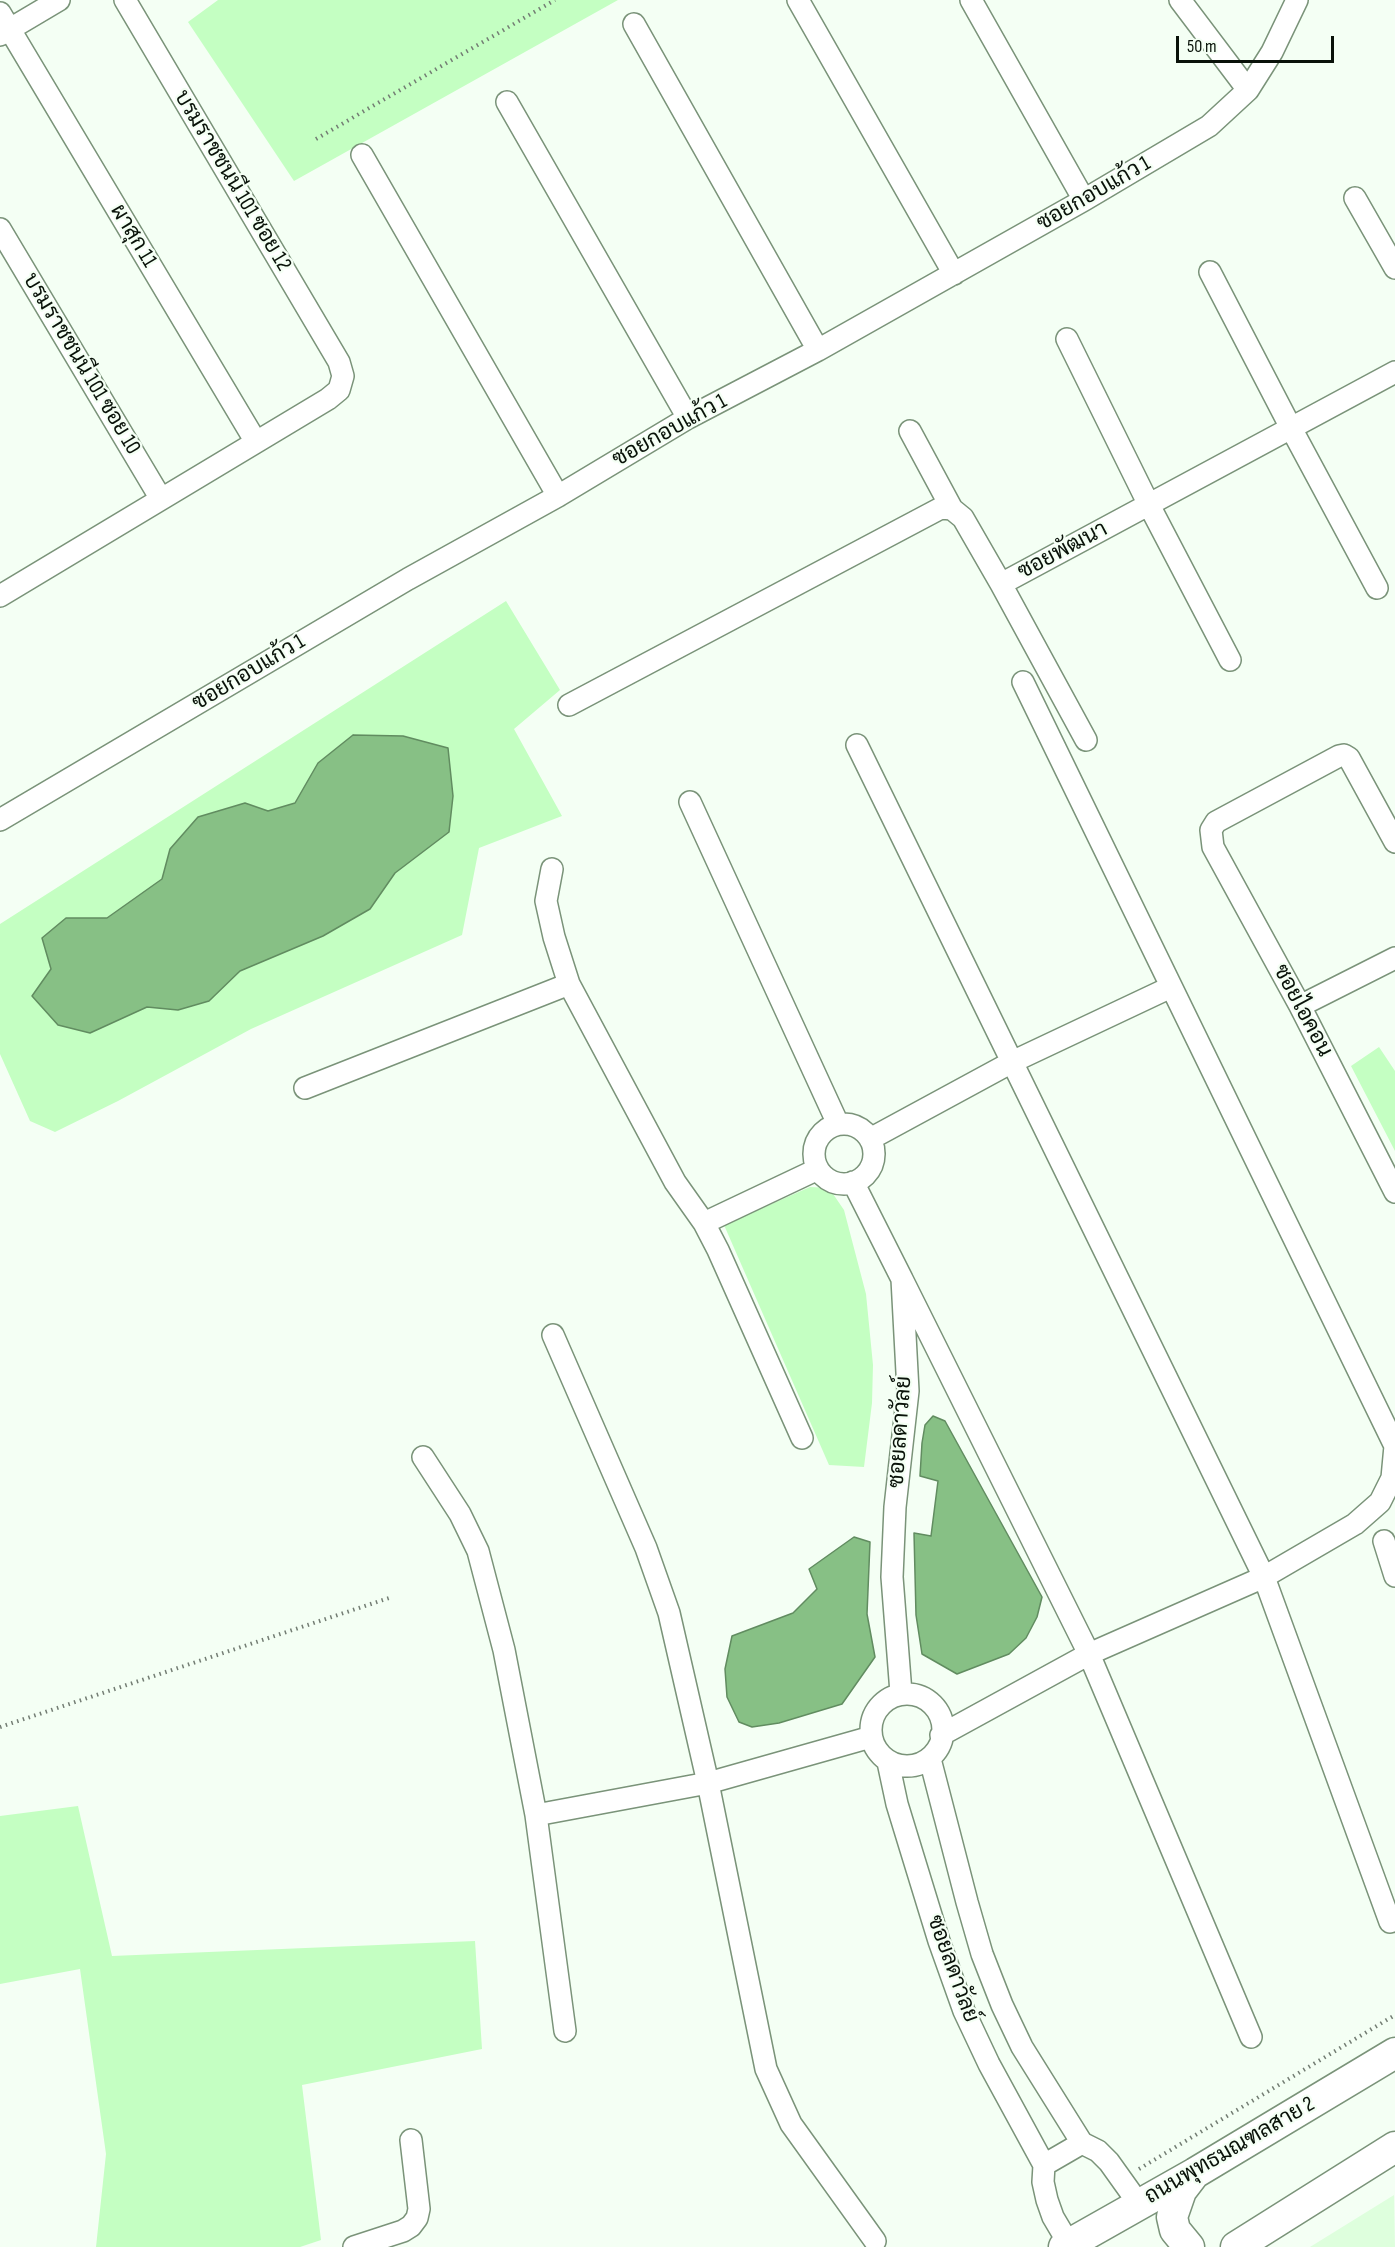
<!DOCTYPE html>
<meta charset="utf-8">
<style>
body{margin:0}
#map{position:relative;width:1395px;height:2247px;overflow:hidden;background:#f4fff4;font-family:"Sofia Sans Condensed",sans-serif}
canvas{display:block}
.scale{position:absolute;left:1176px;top:36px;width:158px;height:27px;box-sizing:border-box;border:3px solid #091209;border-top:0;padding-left:8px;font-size:18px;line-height:21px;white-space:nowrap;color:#091209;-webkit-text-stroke:4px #f4fff4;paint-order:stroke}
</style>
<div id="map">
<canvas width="1395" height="2247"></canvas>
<div class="scale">50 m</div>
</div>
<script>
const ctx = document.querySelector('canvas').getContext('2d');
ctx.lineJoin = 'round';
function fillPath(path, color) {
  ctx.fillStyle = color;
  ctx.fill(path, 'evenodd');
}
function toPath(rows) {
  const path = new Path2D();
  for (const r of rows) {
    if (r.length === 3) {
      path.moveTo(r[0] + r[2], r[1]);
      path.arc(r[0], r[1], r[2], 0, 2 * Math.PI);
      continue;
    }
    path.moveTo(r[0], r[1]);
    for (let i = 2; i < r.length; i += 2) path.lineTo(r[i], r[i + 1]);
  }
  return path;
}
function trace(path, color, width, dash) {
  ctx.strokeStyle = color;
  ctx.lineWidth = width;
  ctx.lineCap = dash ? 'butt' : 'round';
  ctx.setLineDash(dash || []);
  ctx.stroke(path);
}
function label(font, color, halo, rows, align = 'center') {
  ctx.font = font + ' "Sofia Sans Condensed",Sarabun,sans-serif';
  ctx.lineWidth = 4.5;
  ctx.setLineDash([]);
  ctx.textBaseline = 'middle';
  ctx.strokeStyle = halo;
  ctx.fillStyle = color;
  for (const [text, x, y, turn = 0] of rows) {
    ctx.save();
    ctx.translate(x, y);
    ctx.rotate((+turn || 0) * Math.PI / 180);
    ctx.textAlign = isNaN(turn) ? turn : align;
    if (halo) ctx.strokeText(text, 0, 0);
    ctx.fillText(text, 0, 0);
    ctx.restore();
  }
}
const built = toPath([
 [1394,2195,1395,2247,1310,2247]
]);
const green = toPath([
 [218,0,618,0,294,181,188,22],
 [506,601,560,690,514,729,562,816,479,848,462,935,251,1029,118,1101,55,1132,30,1121,0,1054,0,924],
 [318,763,449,832,394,873,370,909,322,936,240,971,209,1001,177,1010,147,1007,90,1033,58,1025,51,969,66,918,107,918,163,879,170,849,245,803,268,811,295,803],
 [1379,1047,1395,1071,1395,1151,1351,1066],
 [810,1187,829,1188,844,1210,866,1294,873,1365,872,1403,864,1467,829,1465,724,1225],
 [78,1806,112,1956,475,1941,482,2049,302,2085,321,2240,300,2247,96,2247,106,2154,80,1969,0,1984,0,1816]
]);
const water = toPath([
 [353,735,403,736,448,748,453,796,449,832,395,873,370,909,323,936,240,971,209,1001,178,1010,147,1007,90,1033,58,1025,32,996,51,969,42,938,66,918,107,918,162,879,170,849,198,817,245,803,268,811,295,803,318,763,353,735],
 [933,1416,945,1421,1042,1597,1037,1617,1026,1638,1009,1654,957,1674,922,1654,916,1615,914,1533,931,1536,938,1481,920,1476,922,1443,925,1425,933,1416],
 [854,1537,870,1542,867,1614,875,1657,842,1704,779,1723,752,1727,739,1722,727,1697,725,1669,732,1636,793,1613,817,1589,809,1569,854,1537]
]);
const path = toPath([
 [316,139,555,0],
 [0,1727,392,1597],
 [1139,2169,1395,2015]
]);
const street = toPath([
 [798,0,954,274],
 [971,0,1084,200],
 [1180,0,1248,90],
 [0,13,256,442],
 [634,24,818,350],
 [0,35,59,0],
 [507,102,688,418],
 [362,155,558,496],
 [1355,198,1395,268],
 [0,229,161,499],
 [1210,272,1291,428,1377,588],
 [1067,339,1149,505,1230,660],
 [910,431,952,509],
 [1001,584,1086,740],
 [0,596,328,399,339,390,343,376,339,362,125,0],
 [569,705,941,508,952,509,963,518,1001,584,1395,372],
 [857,745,1264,1577,1390,1922],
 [690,802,838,1124],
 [0,820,408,579,558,496,688,418,818,350,1084,200,1209,126,1248,90,1272,52,1297,0],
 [1395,842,1349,758,1344,755,1339,756,1216,822,1211,830,1213,847,1300,1006,1395,1192],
 [552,869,546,901,554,937,569,984,675,1182,704,1223,718,1250,802,1438],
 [1300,1006,1395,958],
 [305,1088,569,984],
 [844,1154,30],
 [870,1139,1012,1062,1171,987],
 [853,1182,902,1279,908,1391,895,1507,892,1577,901,1693],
 [704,1223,818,1169],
 [902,1279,1089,1654,1251,2037],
 [553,1335,646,1548,669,1613,708,1783,766,2069,791,2124,875,2241],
 [423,1457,460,1514,478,1551,504,1650,536,1815,565,2031],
 [1384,1541,1395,1576],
 [907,1730,36],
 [941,1735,1089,1654,1264,1577,1355,1524,1380,1502,1392,1478,1395,1446,1023,682],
 [930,1759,967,1902,982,1954,1002,2005,1022,2047,1082,2143,1098,2151,1109,2162,1139,2204],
 [888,1762,897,1804,912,1853,939,1941,964,2011,989,2064,1044,2165,1043,2182,1047,2200,1053,2217,1069,2244],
 [536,1815,708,1783,871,1737],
 [1044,2165,1082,2143],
 [354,2247,403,2231,411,2226,417,2218,419,2209,411,2140]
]);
const secondary = toPath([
 [1064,2247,1195,2173,1395,2053],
 [1189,2247,1175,2230,1172,2217,1181,2191,1194,2174],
 [1236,2247,1395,2147]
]);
const streetNames = [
 ["บรมราชชนนี 101 ซอย 12",232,181,59],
 ["ซอยกอบแก้ว 1",1094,194,-30],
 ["ผาสุก 11",133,236,59],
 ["บรมราชชนนี 101 ซอย 10",81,364,59],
 ["ซอยกอบแก้ว 1",670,431,-29],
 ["ซอยพัฒนา",1063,551,-28],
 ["ซอยกอบแก้ว 1",249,673,-31],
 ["ซอยไอคอน",1302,1011,62],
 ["ซอยลดาวัลย์",901,1432,-86],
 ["ซอยลดาวัลย์",952,1969,70],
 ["ถนนพุทธมณฑลสาย 2",1230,2151,-30]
];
fillPath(built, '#deffdd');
fillPath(green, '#c4ffc2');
fillPath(water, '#87c085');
trace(water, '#618c60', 1.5);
trace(street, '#7a9379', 24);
trace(secondary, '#7a9379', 33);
trace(path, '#737d73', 4, [1.5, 4.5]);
trace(street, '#fff', 21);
trace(secondary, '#fff', 30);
label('22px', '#091209', '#f4fff4', streetNames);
</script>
